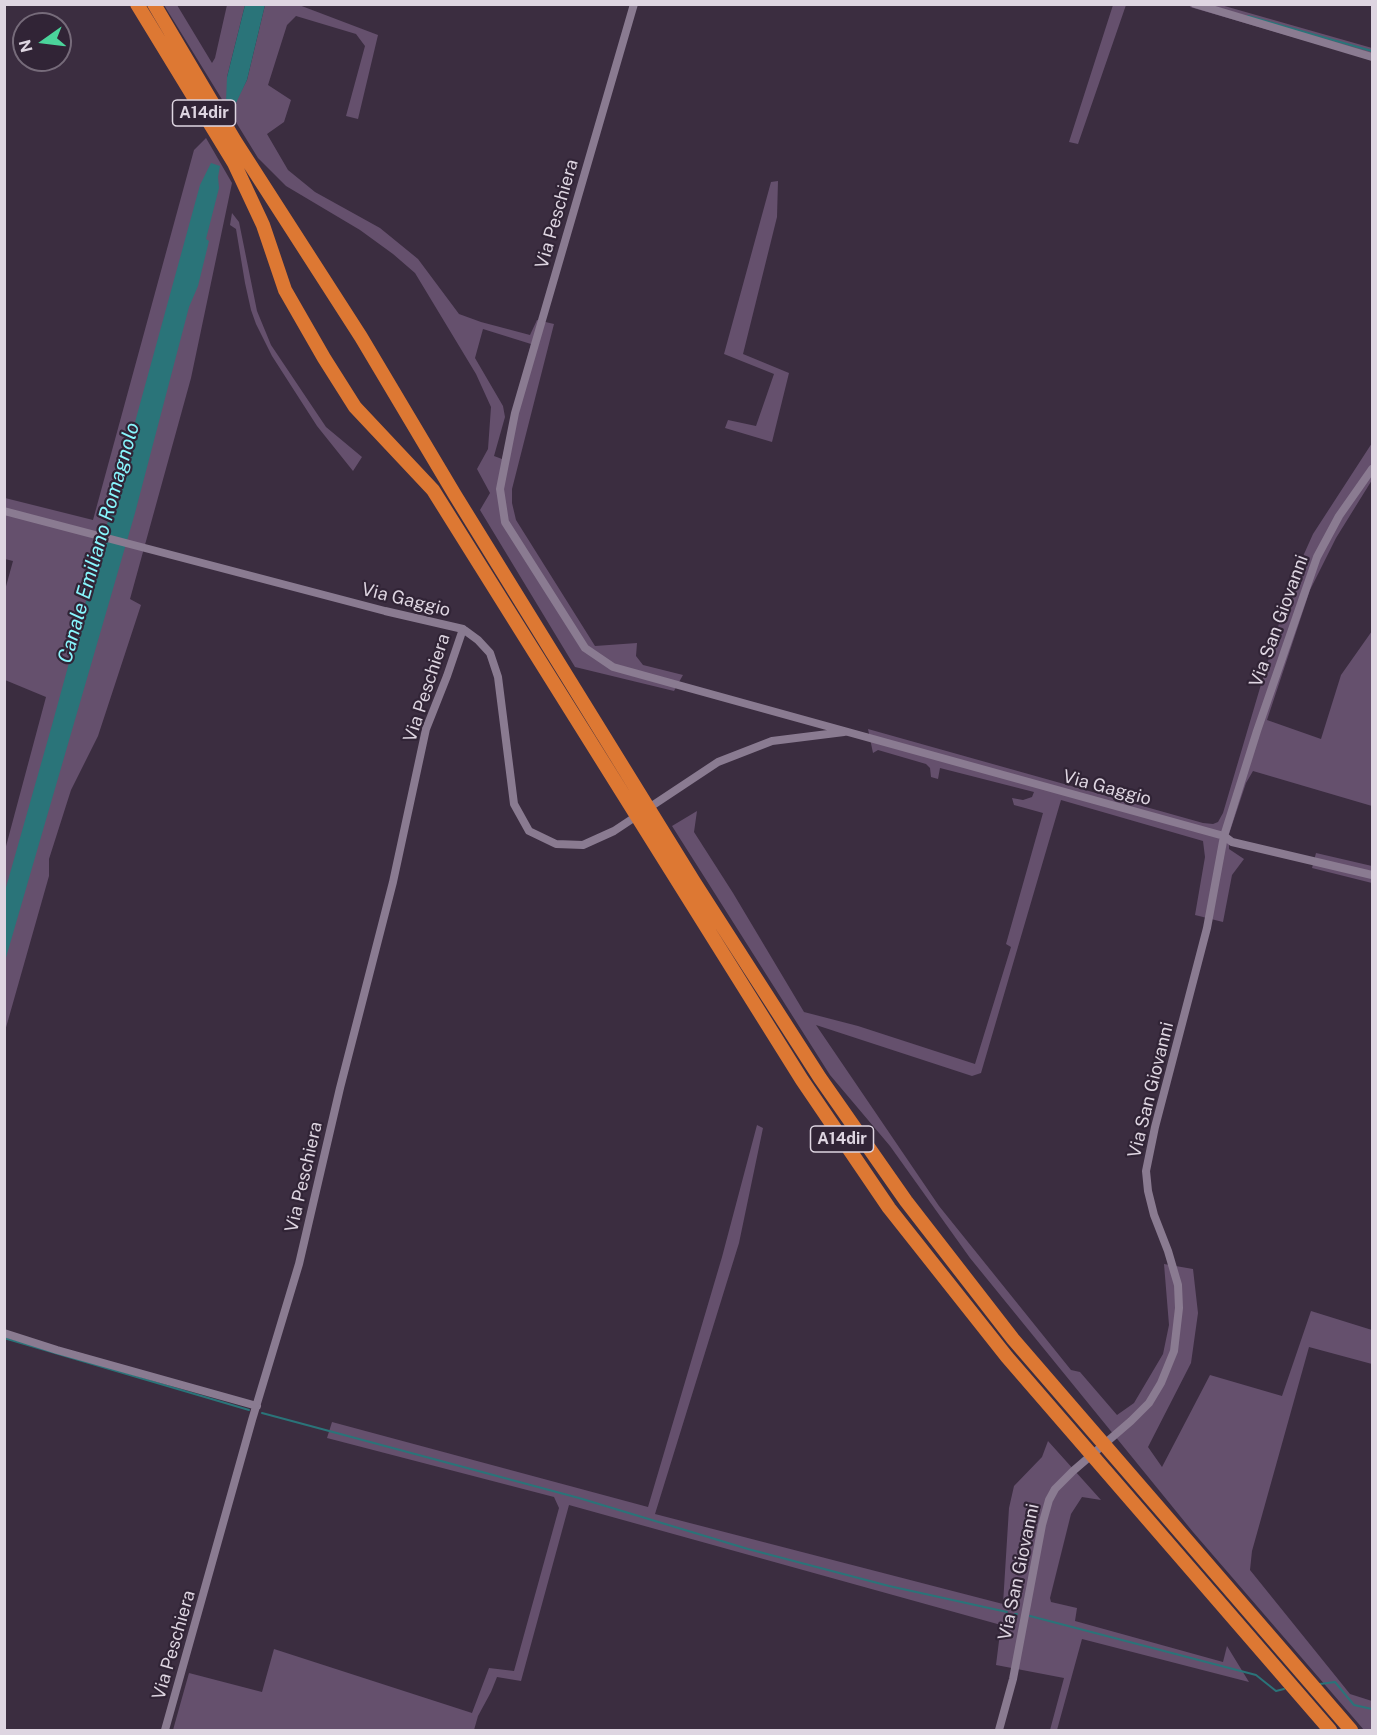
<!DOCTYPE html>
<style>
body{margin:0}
#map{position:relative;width:1377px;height:1735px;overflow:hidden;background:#3b2d40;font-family:"Public Sans",sans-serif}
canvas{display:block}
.frame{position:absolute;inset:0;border:6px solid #ded5e1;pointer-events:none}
.north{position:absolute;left:12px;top:12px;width:60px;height:60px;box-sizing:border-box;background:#312436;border:2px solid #766b7a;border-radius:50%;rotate:256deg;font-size:16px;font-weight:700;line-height:24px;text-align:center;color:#ded5e1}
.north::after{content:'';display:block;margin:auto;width:21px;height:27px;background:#4bd49b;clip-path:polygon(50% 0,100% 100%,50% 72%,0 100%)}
</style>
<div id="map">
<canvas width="1377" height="1735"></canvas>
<div class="frame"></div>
<div class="north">N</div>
</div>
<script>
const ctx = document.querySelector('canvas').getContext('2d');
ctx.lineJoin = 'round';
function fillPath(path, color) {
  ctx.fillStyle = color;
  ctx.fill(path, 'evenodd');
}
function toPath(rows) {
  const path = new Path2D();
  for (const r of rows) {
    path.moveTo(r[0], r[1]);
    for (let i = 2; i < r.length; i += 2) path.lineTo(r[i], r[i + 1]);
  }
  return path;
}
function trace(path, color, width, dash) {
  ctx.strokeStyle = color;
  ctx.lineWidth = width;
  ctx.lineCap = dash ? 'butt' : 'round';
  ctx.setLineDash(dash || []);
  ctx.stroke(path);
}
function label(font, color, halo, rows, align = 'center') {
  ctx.font = font + ' "Public Sans",sans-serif';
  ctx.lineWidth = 4.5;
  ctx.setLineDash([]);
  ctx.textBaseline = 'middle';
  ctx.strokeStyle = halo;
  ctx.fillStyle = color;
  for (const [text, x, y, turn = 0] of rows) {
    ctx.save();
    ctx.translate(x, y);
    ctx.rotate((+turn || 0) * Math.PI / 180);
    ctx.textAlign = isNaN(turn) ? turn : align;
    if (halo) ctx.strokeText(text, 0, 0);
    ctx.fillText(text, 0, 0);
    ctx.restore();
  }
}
const green = toPath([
 [164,5,177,5,212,63,215,58,227,5,245,5,227,77,227,87,235,103,247,80,265,5,299,5,378,35,358,119,346,116,365,46,356,34,296,16,287,25,268,85,291,100,284,122,267,134,288,170,315,192,380,228,418,259,459,314,481,322,530,335,537,320,554,324,512,489,512,503,516,520,595,646,637,643,636,656,643,665,683,675,674,691,575,667,480,510,490,493,477,469,488,449,491,407,476,374,415,273,393,254,360,230,286,186,258,158],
 [483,329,531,344,502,459,494,456,505,417,503,406,475,358],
 [1113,5,1126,5,1078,144,1069,142],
 [1191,5,1221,5,1372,48,1372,60,1190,7],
 [206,138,232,183,191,378,130,599,141,605,98,736,71,790,49,859,49,876,5,1031,5,850,46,697,5,680,5,590,13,561,5,559,5,498,93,520,194,150],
 [778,181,777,217,743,354,789,373,772,442,725,428,728,420,756,426,774,374,724,354,771,182],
 [232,213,239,222,257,311,271,345,326,427,362,457,353,471,317,426,272,356,256,324,251,310,245,283,236,229,230,225],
 [1372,443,1372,480,1336,538,1310,590,1267,720,1321,739,1341,675,1372,631,1372,806,1253,771,1246,783,1229,834,1229,849,1244,859,1232,875,1223,922,1195,915,1205,857,1203,841,1061,800,981,1073,972,1076,816,1025,939,1206,1071,1370,1080,1372,1117,1415,1134,1403,1163,1354,1169,1325,1164,1264,1193,1269,1198,1313,1191,1363,1148,1447,1162,1467,1210,1375,1282,1396,1311,1311,1372,1330,1372,1364,1309,1347,1252,1551,1250,1570,1350,1694,1372,1701,1372,1730,1364,1730,1193,1532,970,1258,890,1146,830,1075,672,826,697,811,694,832,733,893,804,1012,858,1026,975,1064,1011,947,1006,944,1043,813,1014,805,1012,798,1023,800,1032,797,1034,792,940,768,938,779,931,777,930,768,926,764,878,750,873,753,868,729,1203,823,1213,824,1218,822,1223,813,1291,583,1313,534],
 [1316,853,1372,866,1372,883,1312,868],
 [757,1125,763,1128,739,1243,655,1514,1003,1604,1009,1508,1014,1486,1042,1457,1048,1441,1101,1500,1082,1497,1071,1514,1050,1598,1051,1602,1077,1608,1075,1621,1223,1662,1227,1646,1249,1682,1082,1639,1057,1730,1050,1730,1064,1678,996,1665,1001,1625,569,1505,521,1681,497,1677,491,1692,478,1716,474,1730,173,1730,189,1673,262,1692,274,1649,472,1713,489,1668,514,1671,559,1508,554,1497,327,1438,332,1422,648,1507,722,1257]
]);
const water = toPath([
 [245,5,265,5,247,80,236,103,226,101,227,77],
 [211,163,220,166,218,177,219,188,206,239,209,241,198,286,189,307,135,513,5,961,5,891,52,725,200,185]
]);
const stream = toPath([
 [1248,16,1372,51],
 [4,1338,249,1410],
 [262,1413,579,1498,748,1549,889,1586,1007,1612],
 [1015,1614,1017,1614],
 [1030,1616,1256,1675,1276,1691,1284,1689],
 [1320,1684,1335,1682,1354,1705,1372,1709]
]);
const minor = toPath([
 [634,4,515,413,500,489,505,522,585,648,613,667,1224,836,1232,842,1372,875],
 [1195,4,1372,57],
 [4,511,385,611,463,629,478,640,490,653,498,677,514,804,529,831,556,844,583,845,614,831,718,762,772,741,844,732],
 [4,1333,57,1350,257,1406],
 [165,1730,252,1420,299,1264,340,1088,393,882,426,729,447,676,463,629],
 [999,1730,1013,1679,1042,1525,1049,1500,1055,1489,1073,1471,1131,1421,1149,1403,1161,1383,1174,1351,1179,1308,1178,1285,1168,1251,1154,1215,1148,1191,1146,1171,1155,1127,1207,928,1224,836,1257,731,1317,557,1339,516,1372,469]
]);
const motorway = toPath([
 [137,4,234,163,263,225,285,290,324,358,355,407,433,490,802,1080,889,1208,1007,1357,1330,1730],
 [154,4,235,141,361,337,455,495,694,882,820,1078,906,1201,1013,1339,1351,1730]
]);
const shields = [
 [204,113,63],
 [842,1139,63]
];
const shieldNames = [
 ["A14dir",204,113],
 ["A14dir",842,1139]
];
const streetNames = [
 ["Via Peschiera",557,214,-74],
 ["Via Gaggio",406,600,14],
 ["Via San Giovanni",1279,621,-70],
 ["Via Peschiera",427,688,-72],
 ["Via Gaggio",1107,788,15],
 ["Via San Giovanni",1151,1090,-76],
 ["Via Peschiera",304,1177,-77],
 ["Via San Giovanni",1019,1572,-78],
 ["Via Peschiera",174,1645,-74]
];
const waterNames = [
 ["Canale Emiliano Romagnolo",99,543,-74]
];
fillPath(green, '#65506d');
fillPath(water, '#2a7479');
trace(stream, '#2a7479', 2);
trace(minor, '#8a7b91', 8);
trace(motorway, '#dd7833', 14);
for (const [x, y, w] of shields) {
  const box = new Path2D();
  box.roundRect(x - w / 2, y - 13, w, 26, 4.5);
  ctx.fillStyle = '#312436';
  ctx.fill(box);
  trace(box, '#ded5e1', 1.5);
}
label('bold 16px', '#ded5e1', null, shieldNames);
label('18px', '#ded5e1', '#312436', streetNames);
label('italic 20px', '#88f6fd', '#312436', waterNames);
</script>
